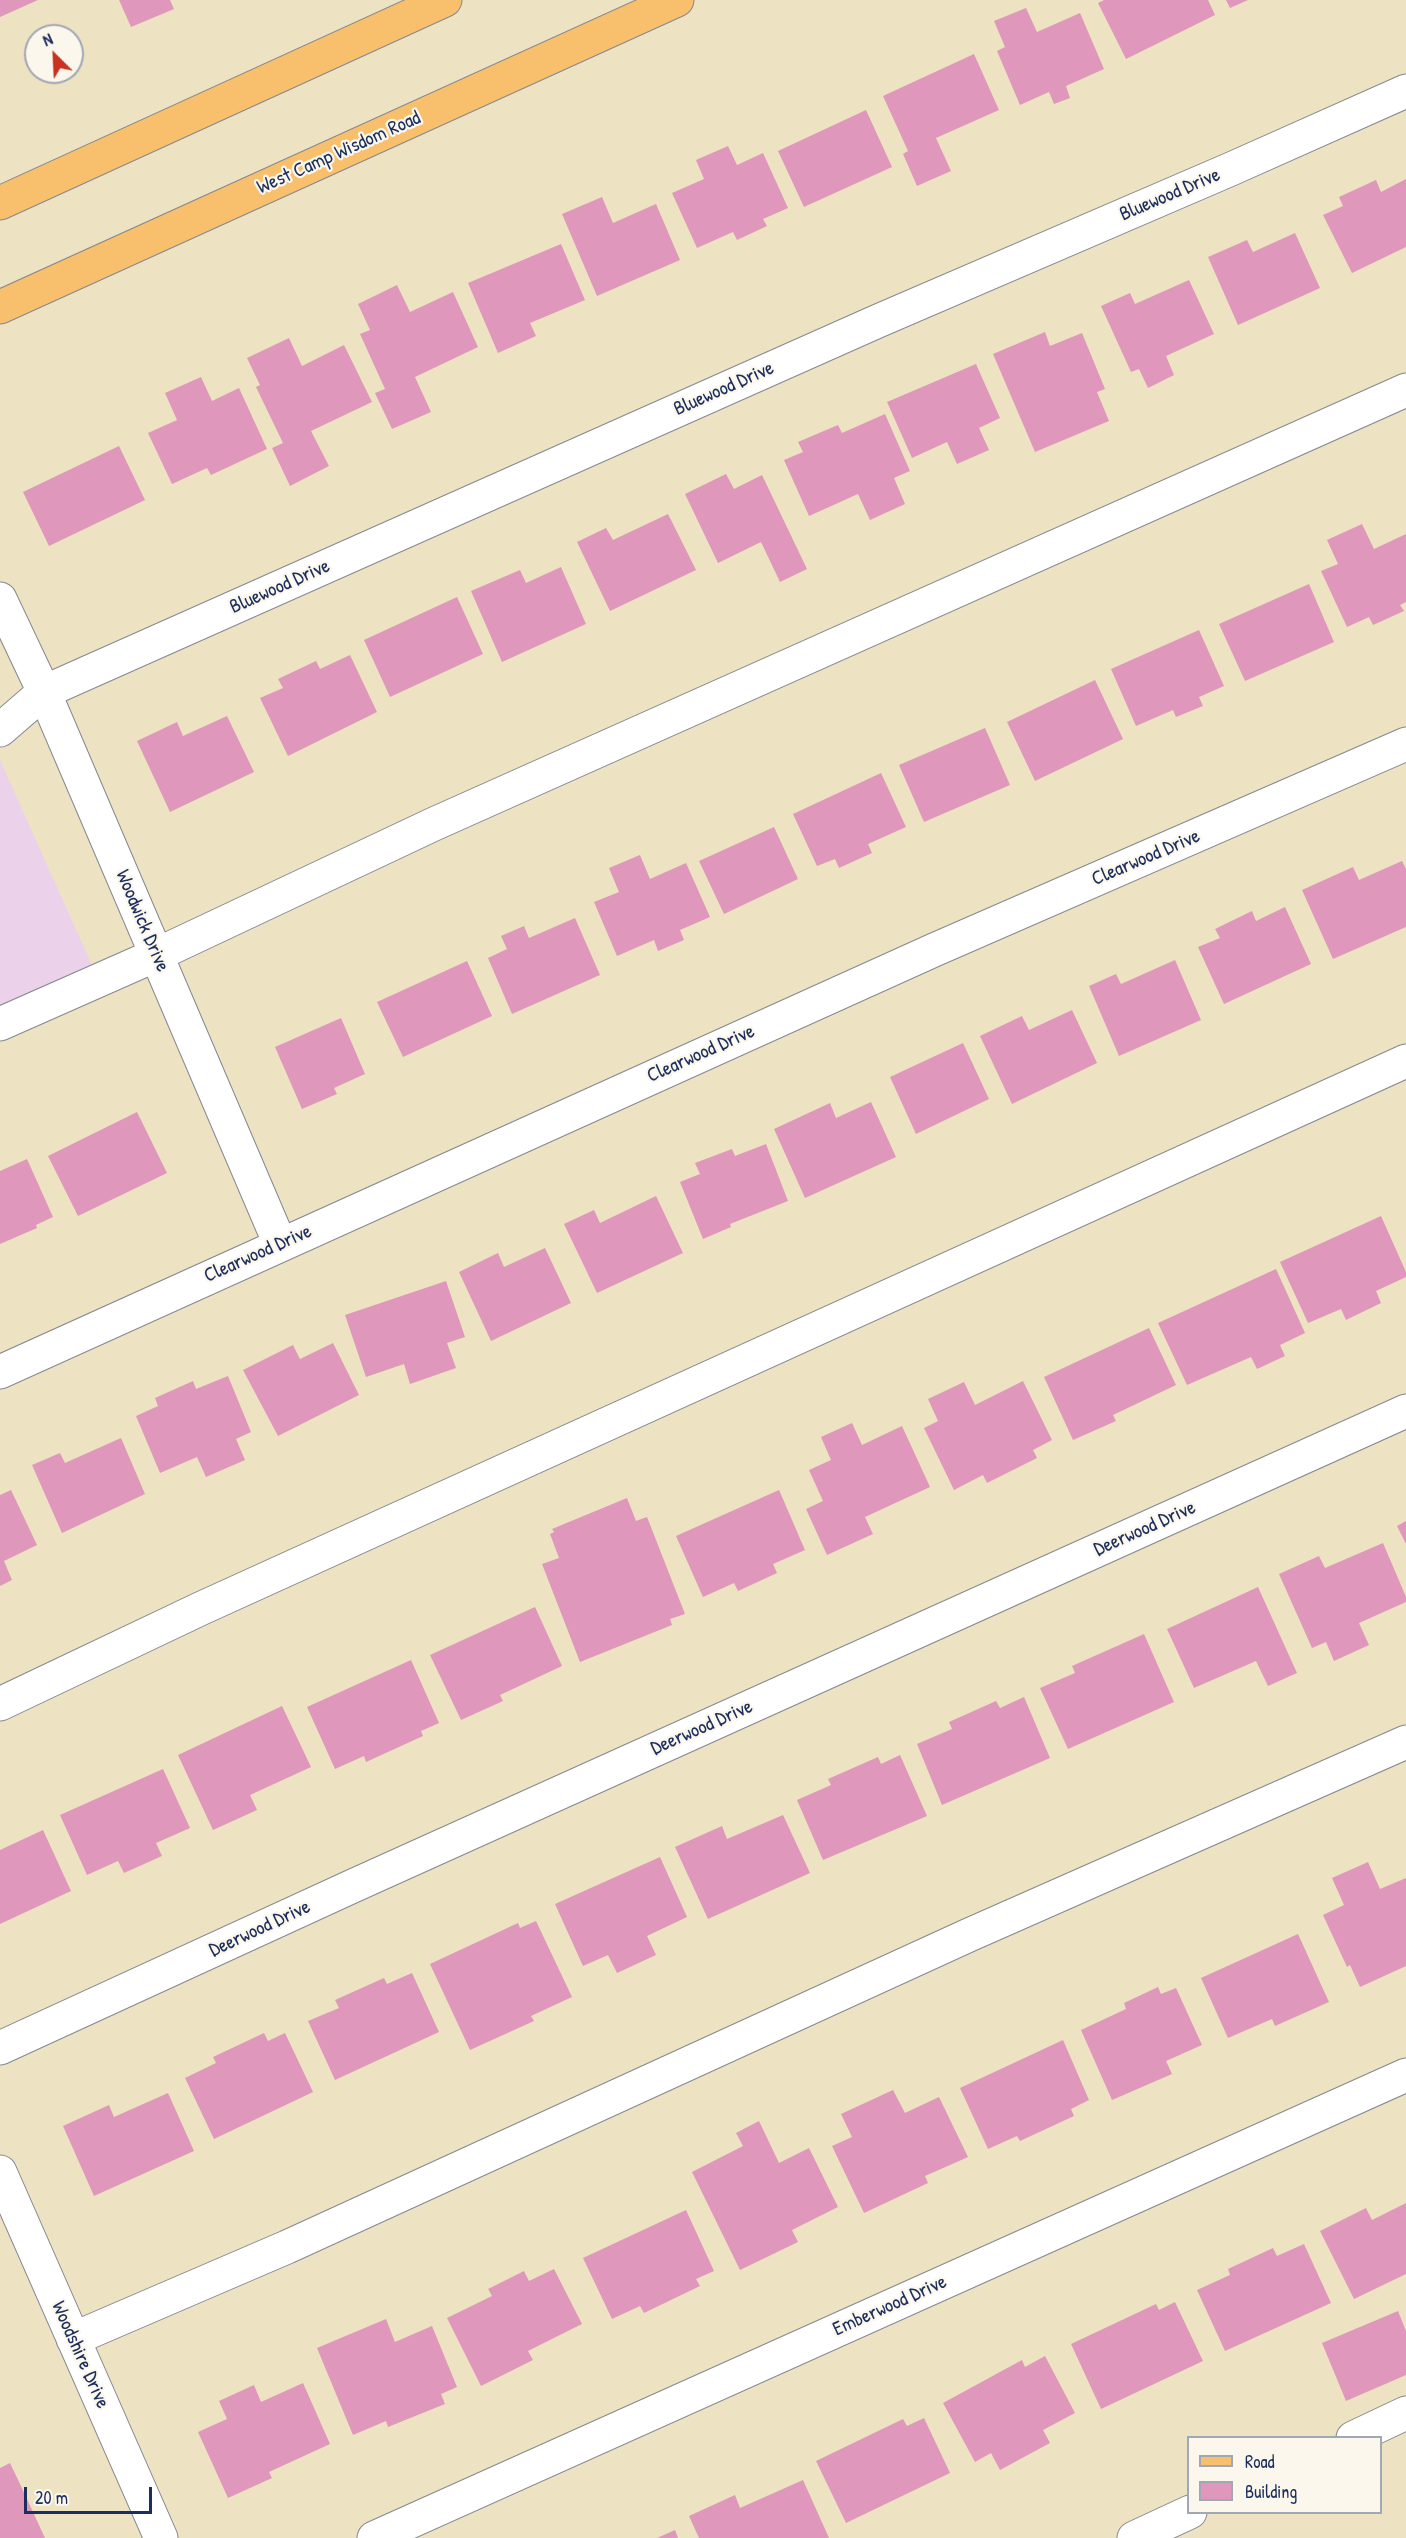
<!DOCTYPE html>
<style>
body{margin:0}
#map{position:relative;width:1406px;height:2538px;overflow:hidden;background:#ede2c1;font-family:"Patrick Hand",sans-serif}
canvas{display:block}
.legend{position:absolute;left:1187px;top:2436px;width:195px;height:78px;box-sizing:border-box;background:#fbf7ec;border:2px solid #a1a7b3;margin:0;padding:8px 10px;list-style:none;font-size:18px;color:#1b2f5e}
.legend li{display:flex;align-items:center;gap:12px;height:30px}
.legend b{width:30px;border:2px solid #a1a7b3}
.north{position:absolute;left:24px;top:24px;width:60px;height:60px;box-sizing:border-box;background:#fbf7ec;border:2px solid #a1a7b3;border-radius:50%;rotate:336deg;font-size:16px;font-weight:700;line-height:24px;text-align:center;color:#1b2f5e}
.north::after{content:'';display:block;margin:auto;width:21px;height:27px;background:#c8321e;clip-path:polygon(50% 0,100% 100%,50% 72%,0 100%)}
.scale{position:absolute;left:24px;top:2487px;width:128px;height:27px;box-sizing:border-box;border:3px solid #1b2f5e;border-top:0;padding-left:8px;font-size:18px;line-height:21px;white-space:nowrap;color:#1b2f5e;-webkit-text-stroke:4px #fbf7ec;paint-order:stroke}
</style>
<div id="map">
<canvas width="1406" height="2538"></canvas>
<ul class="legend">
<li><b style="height:8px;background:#f8bf6c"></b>Road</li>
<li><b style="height:16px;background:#df98bb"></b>Building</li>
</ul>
<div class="north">N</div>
<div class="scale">20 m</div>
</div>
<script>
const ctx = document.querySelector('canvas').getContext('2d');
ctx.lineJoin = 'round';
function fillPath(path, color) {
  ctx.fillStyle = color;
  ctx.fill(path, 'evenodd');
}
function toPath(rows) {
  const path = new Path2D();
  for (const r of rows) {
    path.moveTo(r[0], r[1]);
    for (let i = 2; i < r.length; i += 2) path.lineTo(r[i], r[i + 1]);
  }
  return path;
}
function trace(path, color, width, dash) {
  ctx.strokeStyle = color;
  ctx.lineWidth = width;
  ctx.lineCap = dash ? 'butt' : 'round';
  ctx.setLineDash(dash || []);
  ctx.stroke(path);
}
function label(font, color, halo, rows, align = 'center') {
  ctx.font = font + ' "Patrick Hand",sans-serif';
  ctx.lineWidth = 4.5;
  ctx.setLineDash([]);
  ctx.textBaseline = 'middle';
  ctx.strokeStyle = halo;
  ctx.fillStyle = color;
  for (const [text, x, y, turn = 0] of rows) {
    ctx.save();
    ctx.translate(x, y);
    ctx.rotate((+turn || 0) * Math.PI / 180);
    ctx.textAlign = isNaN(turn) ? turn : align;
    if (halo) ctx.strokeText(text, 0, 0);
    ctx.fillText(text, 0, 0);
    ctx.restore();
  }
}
const built = toPath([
 [0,760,95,972,0,1015]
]);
const building = toPath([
 [0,0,38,0,0,17],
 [119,0,170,0,174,9,131,27],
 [1104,0,1208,0,1215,15,1126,59,1098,3],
 [1226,0,1248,0,1230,8],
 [1026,8,1037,32,1080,13,1104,69,1066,86,1070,98,1054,104,1049,92,1020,105,997,51,1005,47,994,21],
 [974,54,999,110,936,138,951,171,917,186,903,154,908,151,883,96],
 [866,110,892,167,804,207,778,151],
 [728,146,737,165,763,153,788,208,763,219,767,226,737,240,733,232,697,248,672,193,704,179,696,160],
 [1406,179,1406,247,1352,273,1323,215,1343,206,1339,197,1376,180,1381,192],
 [602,197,613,223,656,204,680,260,597,296,562,214],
 [1295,233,1320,288,1238,325,1208,257,1247,240,1253,252],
 [561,244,585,300,530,323,536,336,498,353,468,283],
 [1189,280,1214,334,1166,356,1174,375,1148,388,1139,369,1131,372,1101,306,1130,293,1135,304],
 [397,285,410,312,453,292,478,347,415,377,431,412,392,429,375,393,385,389,360,334,370,330,358,304],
 [1045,332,1050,346,1082,333,1105,389,1097,392,1109,421,1035,452,993,354],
 [289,338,302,366,344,345,372,402,311,431,329,466,290,486,272,448,283,443,256,387,260,385,247,358],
 [976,364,1000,418,979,428,989,450,957,464,947,442,912,458,887,402],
 [201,377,212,401,239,388,267,449,211,475,207,468,172,484,148,433,177,420,165,393],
 [885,414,910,471,894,478,905,504,870,520,858,494,809,516,784,460,803,452,798,442,838,425,842,433],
 [119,446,145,500,49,546,23,492],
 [726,474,734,489,762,475,807,569,780,582,761,542,718,563,685,494],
 [668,514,696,570,610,611,577,542,606,528,613,540],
 [1362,524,1374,549,1406,534,1406,602,1400,605,1404,611,1373,625,1369,617,1347,627,1321,571,1338,564,1327,540],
 [561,567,586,624,502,662,471,591,520,570,526,583],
 [1309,584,1334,642,1245,681,1219,624],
 [457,597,483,654,390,697,364,640],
 [1199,630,1224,686,1199,697,1203,706,1176,717,1173,710,1136,726,1111,669],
 [350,655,377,712,288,756,260,698,283,688,278,679,316,661,320,669],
 [1095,680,1123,739,1035,781,1007,722],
 [227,716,254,772,170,812,137,741,177,722,183,736],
 [985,728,1010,785,924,822,899,765],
 [881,773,906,827,868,844,872,853,839,868,835,859,817,866,793,814],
 [774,827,798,879,724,914,699,861],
 [640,855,650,879,686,863,710,917,680,930,684,940,658,951,654,940,617,956,594,902,619,892,609,868],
 [1402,861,1406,869,1406,927,1333,959,1302,890,1353,867,1359,880],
 [1285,907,1311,964,1224,1004,1198,947,1220,938,1215,929,1252,911,1256,921],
 [575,918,600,975,512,1014,488,958,507,949,501,936,524,926,529,938],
 [1175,960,1201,1020,1119,1056,1089,986,1116,974,1121,984],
 [467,961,492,1016,403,1057,377,1002],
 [1072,1010,1097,1063,1012,1104,980,1036,1022,1016,1029,1030],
 [341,1018,365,1074,334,1088,337,1094,302,1109,275,1047],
 [963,1043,989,1099,916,1134,890,1077],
 [871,1102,896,1157,805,1198,774,1129,830,1103,836,1118],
 [137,1112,167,1173,78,1216,48,1156],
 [766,1144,788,1201,730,1224,731,1227,703,1239,680,1182,700,1174,695,1163,732,1149,735,1156],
 [27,1159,53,1217,36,1225,37,1228,0,1244,0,1171],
 [656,1196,683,1253,597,1293,564,1224,594,1210,600,1223],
 [1381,1216,1406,1272,1406,1277,1376,1291,1381,1303,1346,1320,1341,1309,1308,1323,1280,1262],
 [545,1248,571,1303,491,1341,459,1272,498,1253,504,1267],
 [1276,1269,1305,1333,1280,1345,1285,1356,1257,1369,1251,1357,1187,1385,1158,1323],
 [446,1281,465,1337,447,1343,456,1368,410,1384,404,1364,366,1377,345,1315],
 [1149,1328,1176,1385,1113,1415,1116,1421,1073,1440,1044,1377],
 [333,1343,359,1395,278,1436,243,1370,293,1345,300,1359],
 [228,1376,251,1432,236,1439,245,1460,206,1477,197,1457,160,1473,136,1416,158,1406,155,1398,193,1381,196,1389],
 [1023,1381,1052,1440,1033,1450,1037,1458,987,1483,983,1475,954,1490,924,1428,938,1421,928,1399,964,1382,975,1405],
 [852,1423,862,1445,902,1426,930,1487,865,1517,873,1534,827,1555,806,1509,823,1501,809,1470,831,1460,821,1437],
 [121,1438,145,1494,62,1533,32,1465,60,1453,65,1463],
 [11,1490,37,1545,4,1561,12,1580,0,1586,0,1495],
 [779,1490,805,1550,773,1564,777,1573,738,1591,734,1583,703,1597,676,1536],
 [627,1498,636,1521,647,1517,685,1614,670,1619,672,1625,580,1662,542,1564,559,1558,550,1534,554,1532,552,1529],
 [1406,1521,1406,1544,1397,1526],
 [1383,1543,1406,1597,1406,1602,1359,1623,1369,1645,1334,1661,1326,1642,1312,1648,1279,1574,1319,1556,1325,1568],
 [1258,1587,1297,1673,1268,1686,1256,1661,1194,1688,1167,1629],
 [535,1607,562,1666,500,1695,503,1701,461,1720,430,1655],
 [1144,1634,1174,1702,1068,1749,1040,1688,1075,1673,1072,1666],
 [411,1660,439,1723,421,1731,423,1736,366,1762,364,1756,335,1769,307,1707],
 [1024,1697,1050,1758,942,1805,917,1744,952,1729,949,1722,996,1701,1000,1708],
 [282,1706,311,1767,250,1795,257,1810,213,1830,178,1755],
 [900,1755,927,1816,823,1860,797,1800,831,1785,828,1779,878,1757,881,1764],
 [163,1769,190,1828,156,1843,162,1856,124,1873,118,1861,87,1875,60,1815],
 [783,1815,810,1873,708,1919,675,1847,722,1826,727,1839],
 [43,1830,71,1891,0,1924,0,1850],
 [660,1857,687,1917,647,1936,656,1955,617,1973,608,1955,583,1966,555,1904],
 [1368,1862,1380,1889,1406,1878,1406,1966,1360,1987,1350,1965,1347,1967,1323,1915,1344,1905,1332,1878],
 [536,1921,572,1997,531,2016,534,2021,470,2050,430,1964,518,1923,520,1928],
 [1298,1934,1329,2002,1275,2026,1272,2019,1228,2038,1201,1978],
 [412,1973,439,2032,335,2080,308,2021,339,2008,335,2000,384,1978,387,1984],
 [1158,1987,1161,1994,1176,1988,1202,2045,1166,2061,1172,2074,1112,2100,1081,2030,1126,2009,1124,2003],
 [264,2033,268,2041,285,2033,313,2092,214,2139,185,2078,216,2063,213,2057],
 [1063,2040,1089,2100,1071,2109,1074,2116,1020,2141,1017,2136,988,2149,960,2088],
 [893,2090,905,2113,939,2097,968,2157,925,2176,928,2183,864,2213,832,2146,852,2137,841,2114],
 [168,2093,194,2151,94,2196,63,2126,109,2105,114,2117],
 [759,2121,779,2163,809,2148,838,2207,792,2230,798,2242,740,2270,692,2172,743,2146,736,2133],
 [1406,2203,1406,2274,1354,2299,1320,2231,1366,2208,1372,2220],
 [686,2210,714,2271,696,2279,700,2286,644,2313,640,2306,612,2319,583,2258],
 [1304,2244,1331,2303,1225,2351,1197,2290,1230,2275,1228,2269,1273,2248,1277,2256],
 [554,2269,582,2324,528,2351,533,2360,481,2386,447,2318,492,2296,488,2289,524,2271,529,2281],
 [1175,2302,1203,2361,1101,2409,1071,2344,1156,2304,1159,2310],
 [1398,2311,1406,2331,1406,2375,1346,2401,1322,2343],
 [386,2319,395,2342,432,2326,457,2387,441,2394,445,2404,388,2427,386,2421,353,2435,317,2348],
 [1045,2356,1075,2413,1043,2430,1050,2443,1000,2470,991,2453,975,2462,943,2403,1022,2360,1025,2367],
 [303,2383,330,2444,269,2472,272,2478,228,2498,198,2432,227,2419,219,2401,254,2385,261,2402],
 [924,2418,950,2473,846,2523,816,2461,903,2419,907,2426],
 [10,2463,20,2484,45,2538,0,2538,0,2468],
 [803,2480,829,2538,699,2538,689,2516,735,2495,740,2508],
 [675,2530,678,2538,657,2538]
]);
const minor = toPath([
 [0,599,44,692,280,1244],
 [0,730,44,692,878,321,1231,169,1406,91],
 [0,1024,156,955,434,824,1406,390],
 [0,1372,934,950,1406,744],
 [0,1704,202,1608,1406,1061],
 [0,2048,355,1885,1406,1411],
 [0,2172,161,2538],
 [73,2339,287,2247,969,1935,1406,1742],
 [1353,2438,1406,2413],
 [374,2538,1406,2075],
 [1134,2538,1190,2512]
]);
const major = toPath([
 [0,203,445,0],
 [0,307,677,0]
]);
const streetNames = [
 ["West Camp Wisdom Road",339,153,-24],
 ["Bluewood Drive",1170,195,-23],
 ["Bluewood Drive",724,389,-24],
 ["Bluewood Drive",280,587,-24],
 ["Clearwood Drive",1146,858,-23],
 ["Woodwick Drive",142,921,67],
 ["Clearwood Drive",701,1054,-24],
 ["Clearwood Drive",258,1254,-24],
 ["Deerwood Drive",1145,1529,-24],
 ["Deerwood Drive",702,1728,-24],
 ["Deerwood Drive",260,1929,-25],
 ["Emberwood Drive",890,2306,-24],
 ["Woodshire Drive",80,2355,66]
];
fillPath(built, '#ecd1ea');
fillPath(building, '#df98bb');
trace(minor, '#848890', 35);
trace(major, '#848890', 35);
trace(minor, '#fff', 33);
trace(major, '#f8bf6c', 33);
label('20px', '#1b2f5e', '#fbf7ec', streetNames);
</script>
